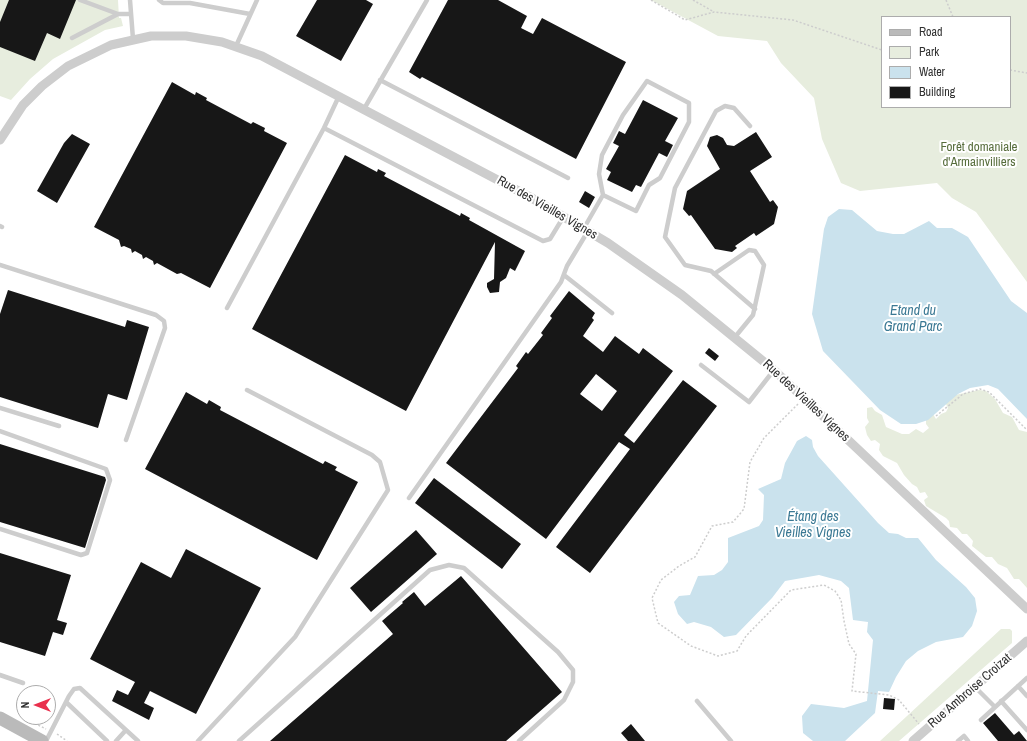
<!DOCTYPE html>
<meta charset="utf-8">
<style>
body{margin:0}
#map{position:relative;width:1027px;height:741px;overflow:hidden;background:#fff;font-family:"Archivo Narrow",sans-serif}
canvas{display:block}
.legend{position:absolute;left:881px;top:16px;width:130px;height:92px;box-sizing:border-box;background:#fff;border:1px solid #acacac;margin:0;padding:5px 7px;list-style:none;font-size:12px;color:#303030}
.legend li{display:flex;align-items:center;gap:8px;height:20px}
.legend b{width:20px;border:1px solid #acacac}
.north{position:absolute;left:16px;top:685px;width:40px;height:40px;box-sizing:border-box;background:#fff;border:1px solid #acacac;border-radius:50%;rotate:270deg;font-size:11px;font-weight:700;line-height:16px;text-align:center;color:#303030}
.north::after{content:'';display:block;margin:auto;width:14px;height:18px;background:#e9304d;clip-path:polygon(50% 0,100% 100%,50% 72%,0 100%)}
</style>
<div id="map">
<canvas width="1027" height="741"></canvas>
<ul class="legend">
<li><b style="height:5px;background:#bababa"></b>Road</li>
<li><b style="height:11px;background:#e7edde"></b>Park</li>
<li><b style="height:11px;background:#cae2ed"></b>Water</li>
<li><b style="height:11px;background:#171717"></b>Building</li>
</ul>
<div class="north">N</div>
</div>
<script>
const ctx = document.querySelector('canvas').getContext('2d');
ctx.lineJoin = 'round';
function fillPath(path, color) {
  ctx.fillStyle = color;
  ctx.fill(path, 'evenodd');
}
function toPath(rows) {
  const path = new Path2D();
  for (const r of rows) {
    path.moveTo(r[0], r[1]);
    for (let i = 2; i < r.length; i += 2) path.lineTo(r[i], r[i + 1]);
  }
  return path;
}
function trace(path, color, width, dash) {
  ctx.strokeStyle = color;
  ctx.lineWidth = width;
  ctx.lineCap = dash ? 'butt' : 'round';
  ctx.setLineDash(dash || []);
  ctx.stroke(path);
}
function label(font, color, halo, rows, align = 'center') {
  ctx.font = font + ' "Archivo Narrow",sans-serif';
  ctx.lineWidth = 4;
  ctx.setLineDash([]);
  ctx.textBaseline = 'middle';
  ctx.strokeStyle = halo;
  ctx.fillStyle = color;
  for (const [text, x, y, turn = 0] of rows) {
    ctx.save();
    ctx.translate(x, y);
    ctx.rotate((+turn || 0) * Math.PI / 180);
    ctx.textAlign = isNaN(turn) ? turn : align;
    if (halo) ctx.strokeText(text, 0, 0);
    ctx.fillText(text, 0, 0);
    ctx.restore();
  }
}
const green = toPath([
 [0,0,118,0,119,18,121,18,123,26,105,30,53,59,30,79,11,100,0,96],
 [651,0,1027,0,1027,282,976,212,952,198,937,183,860,191,841,183,822,139,814,98,781,63,767,41,718,36],
 [882,17,1010,17,1010,107,882,107],
 [979,390,986,391,995,399,1003,413,1012,417,1019,430,1027,432,1027,588,1019,579,1014,579,1007,568,998,564,992,557,986,557,972,546,973,541,967,534,962,534,957,528,950,527,949,521,946,518,926,506,924,500,928,497,925,492,920,493,917,487,912,484,904,475,897,463,883,456,879,450,880,444,875,440,871,441,867,435,865,427,869,422,867,418,867,408,872,407,875,411,882,415,886,427,902,434,909,434,916,429,923,433,929,428,926,424,926,417,933,414,936,419,941,414,946,412,948,408,945,402,950,396],
 [1001,629,1010,629,1012,631,1012,643,899,741,880,741]
]);
const water = toPath([
 [839,209,852,210,877,231,893,234,904,234,929,221,937,228,952,228,968,237,1011,301,1027,313,1027,419,998,389,988,385,970,388,958,394,928,420,916,424,901,424,880,410,823,351,812,314,824,229,828,217],
 [806,436,812,440,813,447,818,456,878,523,889,533,898,534,906,538,918,538,936,560,966,587,975,598,977,611,972,626,963,637,936,642,918,651,906,661,896,677,889,692,878,691,875,713,845,741,813,741,803,733,802,716,811,704,844,708,867,701,873,640,867,632,868,622,853,620,849,588,841,581,819,575,785,581,772,598,736,635,724,637,711,627,694,622,687,624,678,614,674,602,679,596,690,595,698,576,714,575,722,570,728,562,728,538,759,526,763,520,764,495,758,489,781,479,785,463,797,441]
]);
const building = toPath([
 [9,0,76,0,60,39,47,33,35,61,0,47,0,22],
 [317,0,366,0,373,4,341,61,296,36],
 [448,0,498,0,527,16,521,28,533,34,542,18,626,62,576,159,422,77,420,79,409,72],
 [172,82,195,95,196,92,207,98,206,100,251,124,253,122,265,128,264,131,287,143,210,288,181,273,177,274,157,263,154,265,153,261,146,257,143,259,142,255,135,251,132,253,131,249,124,246,121,247,119,240,94,227],
 [643,100,678,118,665,141,673,145,667,157,659,153,641,187,636,185,632,192,607,180,611,172,606,169,619,146,613,143,619,131,625,134],
 [756,132,772,157,750,171,770,202,773,200,778,207,774,224,756,236,754,233,735,246,737,248,732,252,715,249,691,215,689,216,683,209,687,191,720,169,707,146,710,137,717,135,723,138,727,145,734,146],
 [72,134,90,144,57,203,37,191,64,143],
 [345,155,377,172,378,169,386,173,384,176,460,216,461,213,470,218,469,220,525,251,515,271,510,268,506,278,500,282,499,292,490,293,487,287,487,283,494,279,495,242,406,411,252,329],
 [585,191,595,197,589,208,579,202],
 [8,290,125,327,127,320,149,327,127,400,108,394,98,428,0,397,0,314],
 [569,291,595,313,592,318,594,320,583,336,603,352,615,336,639,354,643,348,673,371,624,435,634,443,683,380,717,406,590,573,556,547,630,449,619,442,546,539,446,463,518,368,516,366,526,352,528,354,543,335,541,333,552,318,550,316],
 [596,374,617,391,602,411,580,394],
 [709,348,719,356,715,361,705,353],
 [186,392,207,404,209,400,221,407,220,410,323,464,325,461,337,467,335,470,358,482,317,560,145,469],
 [0,444,105,477,106,480,85,548,0,522],
 [434,478,521,544,502,569,415,503],
 [416,530,437,554,371,612,350,588],
 [186,549,261,588,196,714,150,691,144,703,154,708,149,720,112,701,117,690,128,695,135,682,90,659,141,562,171,578],
 [0,553,71,575,57,620,67,623,63,635,53,632,45,656,0,642],
 [461,576,562,692,506,741,270,741,393,634,382,621,403,603,402,602,414,592,425,606],
 [884,698,895,699,894,710,883,709],
 [995,713,1014,735,1019,731,1027,741,998,741,983,723],
 [631,724,645,741,628,741,621,733]
]);
const path = toPath([
 [651,0,685,20,714,12,793,20,882,50],
 [693,0,714,12],
 [946,0,953,17],
 [1010,70,1027,73],
 [798,404,764,438,750,462,744,509,733,522,712,526,695,557,679,566,661,580,652,598,658,623,691,646,718,656,737,651,746,636,791,590,824,585,835,591,841,600,844,621,849,644,856,654,852,691,889,695,899,700,919,724],
 [936,416,963,394,980,389,989,392,1027,430],
 [24,718,46,729],
 [57,734,67,741]
]);
const service = toPath([
 [80,0,118,14],
 [130,0,133,39],
 [159,0,163,3,190,3,250,14],
 [72,38,118,14,130,14],
 [236,46,257,0],
 [380,80,568,178],
 [364,109,427,0],
 [750,126,734,108,725,106,716,111,675,188,665,237,685,265,711,271,755,309],
 [324,128,543,241,550,239,564,216],
 [0,226,2,227],
 [584,228,603,195,636,211,649,185,660,178,689,122,689,103,647,81,623,115,602,155,599,174,603,195],
 [0,265,156,315,164,321,165,328,126,440],
 [714,274,749,250,755,251,764,265,753,315,735,337],
 [564,275,612,313],
 [227,308,324,128,339,96],
 [701,365,749,402,774,370],
 [0,408,59,426],
 [0,431,106,469,110,480,87,553,81,555,0,529],
 [409,498,561,282,567,266,588,231],
 [0,675,23,683],
 [1018,686,1027,696],
 [975,687,995,707],
 [697,701,731,741],
 [1001,701,1027,730],
 [66,702,107,741],
 [981,720,1027,678],
 [46,741,69,696,74,689,80,688,138,741],
 [116,741,126,730],
 [198,741,295,637,388,490,380,462,372,455,247,390],
 [239,741,430,570,449,565,464,568,558,652,573,670,573,682,564,700,519,741],
 [958,741,964,736,968,741]
]);
const minor = toPath([
 [0,140,23,105,42,86,68,66,111,45,151,36,186,36,222,42,262,56,530,197,608,243,682,295,774,370,1027,609],
 [913,741,1027,641]
]);
const secondary = toPath([
 [0,718,42,741]
]);
const parkNames = [
 ["Forêt domaniale",979,148],
 ["d'Armainvilliers",979,163]
];
const streetNames = [
 ["Rue des Vieilles Vignes",547,208,30],
 ["Rue des Vieilles Vignes",806,401,43],
 ["Rue Ambroise Croizat",970,691,-41]
];
const waterNames = [
 ["Etand du",913,311],
 ["Grand Parc",913,327],
 ["Étang des",813,517],
 ["Vieilles Vignes",813,533]
];
fillPath(green, '#e7edde');
fillPath(water, '#cae2ed');
fillPath(building, '#171717');
trace(path, '#cdcdcd', 1.5, [2, 2]);
trace(service, '#cdcdcd', 4.5);
trace(minor, '#cdcdcd', 9);
trace(secondary, '#bababa', 13);
label('13px', '#576d3c', '#fff', parkNames);
label('13px', '#303030', '#fff', streetNames);
label('italic 14px', '#3b7994', '#fff', waterNames);
</script>
